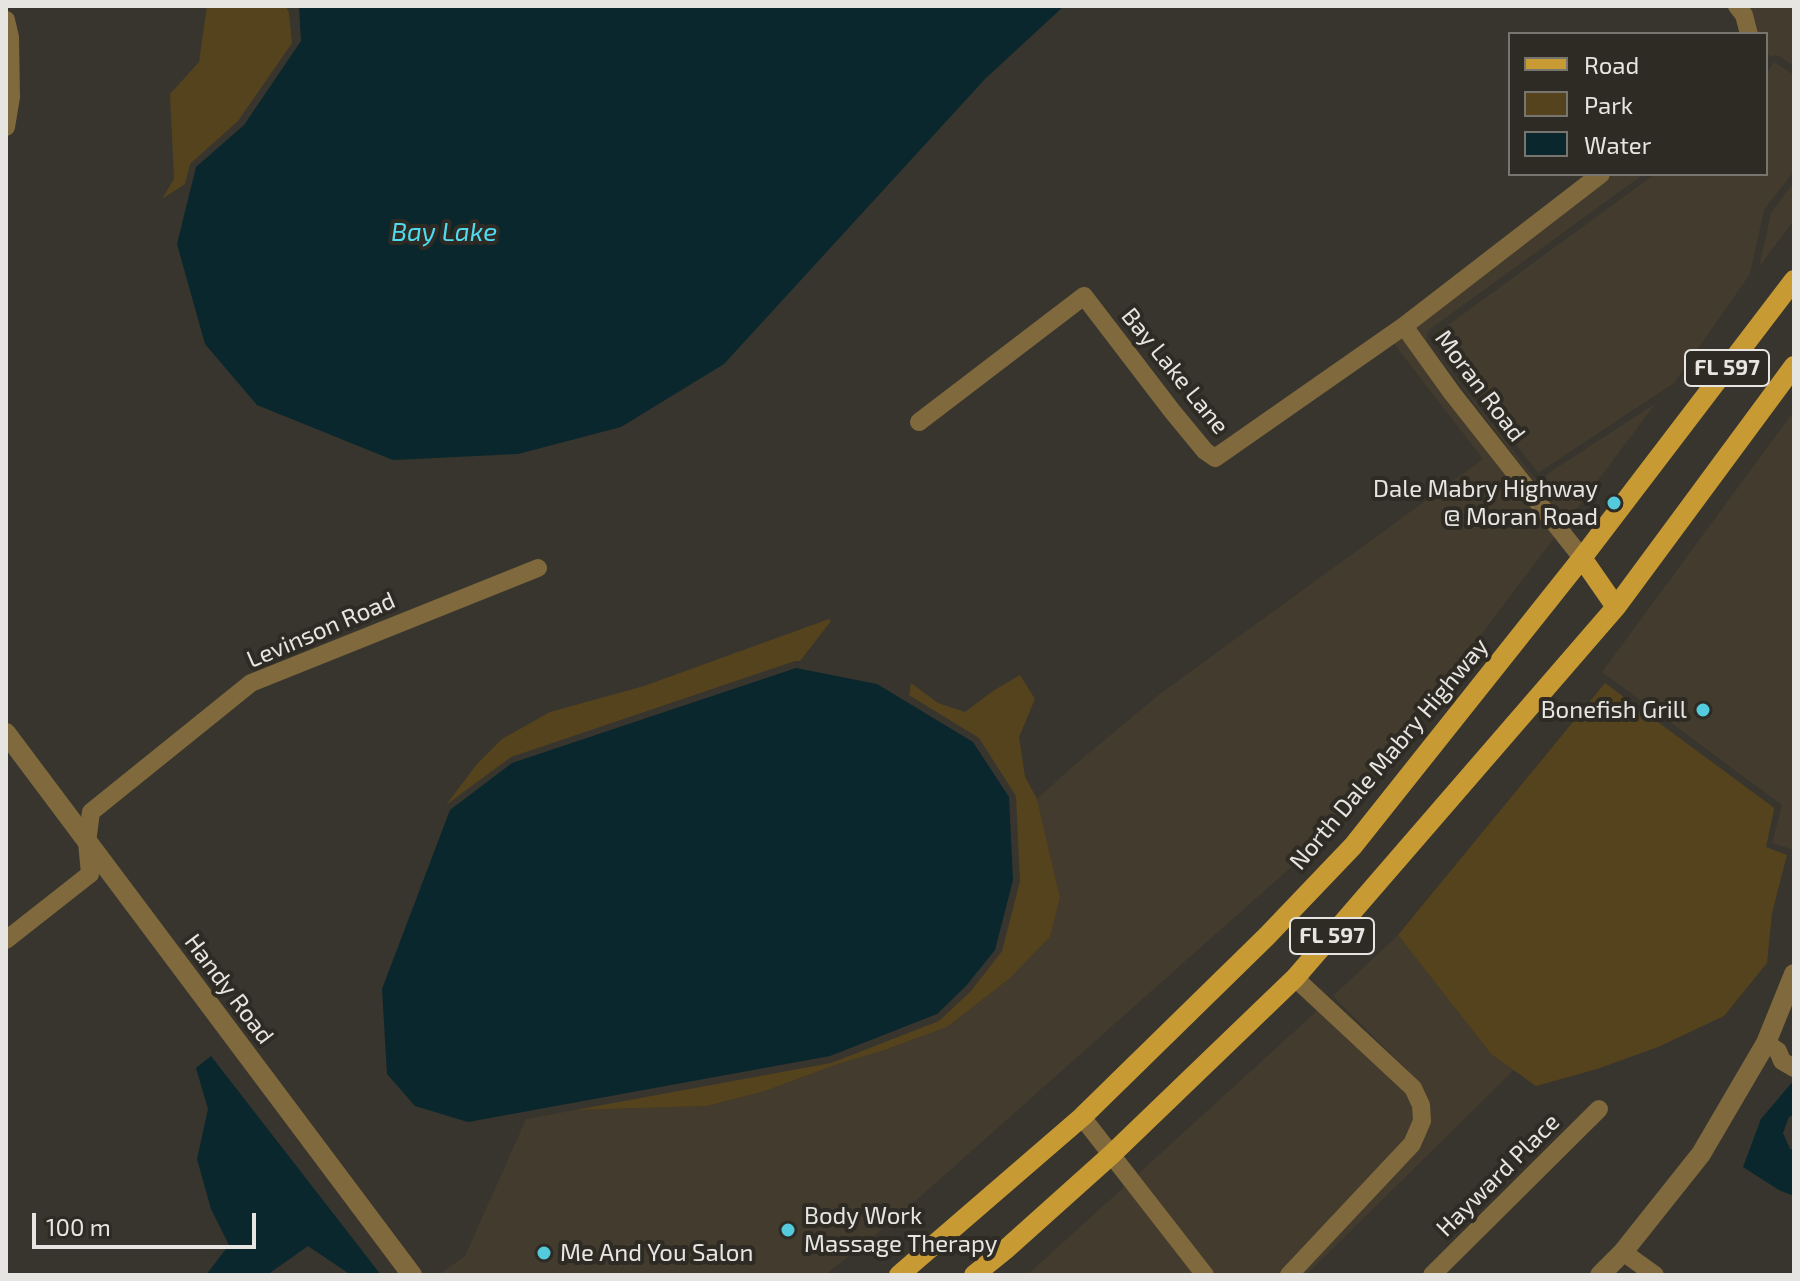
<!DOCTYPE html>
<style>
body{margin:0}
#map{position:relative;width:1800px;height:1281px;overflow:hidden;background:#38352e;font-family:"Exo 2",sans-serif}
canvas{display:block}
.frame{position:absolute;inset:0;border:8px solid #e7e5e1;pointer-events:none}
.legend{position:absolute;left:1508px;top:32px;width:260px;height:144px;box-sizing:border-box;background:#2e2b24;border:2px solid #787570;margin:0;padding:10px 14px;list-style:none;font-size:24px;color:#e7e5e1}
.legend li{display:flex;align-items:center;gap:16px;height:40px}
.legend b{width:40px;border:2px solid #787570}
.scale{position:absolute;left:32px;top:1213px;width:224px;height:36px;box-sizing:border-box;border:4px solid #e7e5e1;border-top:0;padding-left:10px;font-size:24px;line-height:28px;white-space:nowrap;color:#e7e5e1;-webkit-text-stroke:6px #2e2b24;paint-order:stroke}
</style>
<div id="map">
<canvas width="1800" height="1281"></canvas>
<div class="frame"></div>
<ul class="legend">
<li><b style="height:10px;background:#c89a34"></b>Road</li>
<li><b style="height:22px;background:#55431d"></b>Park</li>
<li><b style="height:22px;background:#09272c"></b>Water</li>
</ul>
<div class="scale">100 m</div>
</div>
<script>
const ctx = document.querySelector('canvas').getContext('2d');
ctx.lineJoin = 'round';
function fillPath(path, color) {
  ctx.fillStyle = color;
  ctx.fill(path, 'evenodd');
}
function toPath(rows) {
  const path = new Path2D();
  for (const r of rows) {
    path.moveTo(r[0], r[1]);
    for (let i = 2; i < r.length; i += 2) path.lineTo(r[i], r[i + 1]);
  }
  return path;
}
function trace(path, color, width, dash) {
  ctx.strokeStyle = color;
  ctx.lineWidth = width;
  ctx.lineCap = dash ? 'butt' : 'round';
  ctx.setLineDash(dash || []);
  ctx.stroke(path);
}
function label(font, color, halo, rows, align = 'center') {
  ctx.font = font + ' "Exo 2",sans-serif';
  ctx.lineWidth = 8;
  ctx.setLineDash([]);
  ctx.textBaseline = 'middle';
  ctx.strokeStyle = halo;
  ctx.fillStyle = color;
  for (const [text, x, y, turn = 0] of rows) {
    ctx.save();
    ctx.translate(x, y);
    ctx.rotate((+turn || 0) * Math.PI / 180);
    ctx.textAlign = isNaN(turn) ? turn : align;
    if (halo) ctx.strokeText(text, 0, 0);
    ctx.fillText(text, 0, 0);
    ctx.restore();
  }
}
const built = toPath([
 [1747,6,1794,6,1794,66,1779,56,1775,55,1770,57,1766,52,1766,34,1758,34,1758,29,1752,12],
 [1774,62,1794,75,1794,171,1764,210,1750,274,1674,383,1538,473,1433,336,1655,174,1766,174,1766,74],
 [1614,174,1644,174,1429,330,1427,334,1427,340,1535,479,1541,478,1656,403,1566,523,1416,327],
 [1794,182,1794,220,1759,267,1771,213],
 [1402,338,1555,537,1334,829,894,1220,825,1275,438,1275,465,1256,526,1119,575,1110,707,1106,765,1091,841,1063,882,1051,947,1027,1009,979,1050,937,1060,899,1037,799,1072,767,1161,693,1483,459,1394,344],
 [1794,411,1794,850,1772,843,1782,805,1602,672],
 [1398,935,1491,1054,1514,1070,1306,1275,1299,1275,1418,1149,1430,1104,1419,1082,1333,996],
 [1320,1008,1406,1093,1413,1108,1414,1121,1405,1140,1278,1275,1216,1275,1138,1174],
 [1125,1186,1194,1275,1027,1275]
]);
const green = toPath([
 [207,6,286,6,289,13,292,43,238,121,190,164,185,184,162,199,174,179,170,94,199,62],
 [829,619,831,621,800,661,795,661,511,757,446,805,477,764,502,739,550,712,644,686],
 [1020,675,1035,699,1019,737,1025,777,1037,799,1060,898,1050,937,1009,979,947,1027,882,1051,841,1063,765,1091,707,1106,575,1110,831,1063,939,1021,971,991,1002,951,1020,881,1016,796,979,738,909,695,911,683,938,703,965,712,993,691],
 [1605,683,1773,807,1774,810,1766,847,1787,855,1772,913,1767,963,1724,1016,1658,1047,1597,1069,1536,1086,1491,1054,1398,935]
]);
const water = toPath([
 [299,6,1064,6,985,79,724,364,621,427,518,454,393,460,257,405,205,344,177,244,196,167,244,125,301,41],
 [796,668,877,684,973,742,1009,797,1013,880,995,950,966,986,937,1014,830,1056,468,1122,415,1106,387,1074,382,989,450,810,512,763],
 [211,1056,381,1275,351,1275,308,1246,267,1275,206,1275,229,1245,211,1209,197,1159,208,1109,196,1068],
 [1794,1080,1794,1115,1789,1117,1783,1133,1790,1149,1794,1150,1794,1196,1779,1190,1743,1167,1761,1119]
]);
const minor = toPath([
 [1737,6,1744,15,1749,34],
 [6,20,10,37,11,97,6,127],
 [1404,326,1452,393,1582,558],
 [919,422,1084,296,1172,411,1205,451,1215,458,1404,326,1601,174],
 [6,940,90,874,87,842,91,812,251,683,538,568],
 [1766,1043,1778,1051,1782,1061,1794,1068],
 [1082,1117,1205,1275],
 [1623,1252,1655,1275],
 [1289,1275,1412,1144,1422,1121,1421,1105,1413,1088,1295,978],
 [1432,1275,1599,1109]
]);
const tertiary = toPath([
 [6,733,412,1275],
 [1600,1275,1623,1252,1701,1154,1766,1043,1794,974]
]);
const primary = toPath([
 [1582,558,1616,607],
 [899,1275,1082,1117,1267,936,1353,846,1582,558,1794,280],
 [974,1275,1005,1250,1111,1155,1295,978,1616,607,1794,366]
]);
const markers = [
 [1614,503,8,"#54cadd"],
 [1703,710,8,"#54cadd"],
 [788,1230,8,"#54cadd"],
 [544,1253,8,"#54cadd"]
];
const shields = [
 [1727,368,84],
 [1332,936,84]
];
const shieldNames = [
 ["FL 597",1727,368],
 ["FL 597",1332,936]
];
const streetNames = [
 ["Bay Lake Lane",1175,371,51],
 ["Moran Road",1480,386,53],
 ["Levinson Road",321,630,-23],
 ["North Dale Mabry Highway",1389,754,-50],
 ["Handy Road",229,989,53],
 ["Hayward Place",1498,1175,-45]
];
const poiNames = [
 ["Dale Mabry Highway",1598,489],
 ["@ Moran Road",1598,517],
 ["Bonefish Grill",1687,710],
 ["Body Work",804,1216,"left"],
 ["Massage Therapy",804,1244,"left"],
 ["Me And You Salon",560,1253,"left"]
];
const waterNames = [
 ["Bay Lake",444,232]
];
fillPath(built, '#423b2e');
fillPath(green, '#55431d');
fillPath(water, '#09272c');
trace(minor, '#7f693d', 18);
trace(tertiary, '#7f693d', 20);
trace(primary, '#c89a34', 20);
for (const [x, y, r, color] of markers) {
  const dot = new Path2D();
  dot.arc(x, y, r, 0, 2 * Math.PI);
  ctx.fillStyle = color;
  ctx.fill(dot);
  trace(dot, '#2e2b24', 3);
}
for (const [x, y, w] of shields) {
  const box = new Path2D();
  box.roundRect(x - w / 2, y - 18, w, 36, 6);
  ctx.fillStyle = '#2e2b24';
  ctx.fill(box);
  trace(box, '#e7e5e1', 2);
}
label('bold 22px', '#e7e5e1', null, shieldNames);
label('24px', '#e7e5e1', '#2e2b24', streetNames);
label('24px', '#e7e5e1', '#2e2b24', poiNames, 'right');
label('italic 26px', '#50daef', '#2e2b24', waterNames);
</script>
